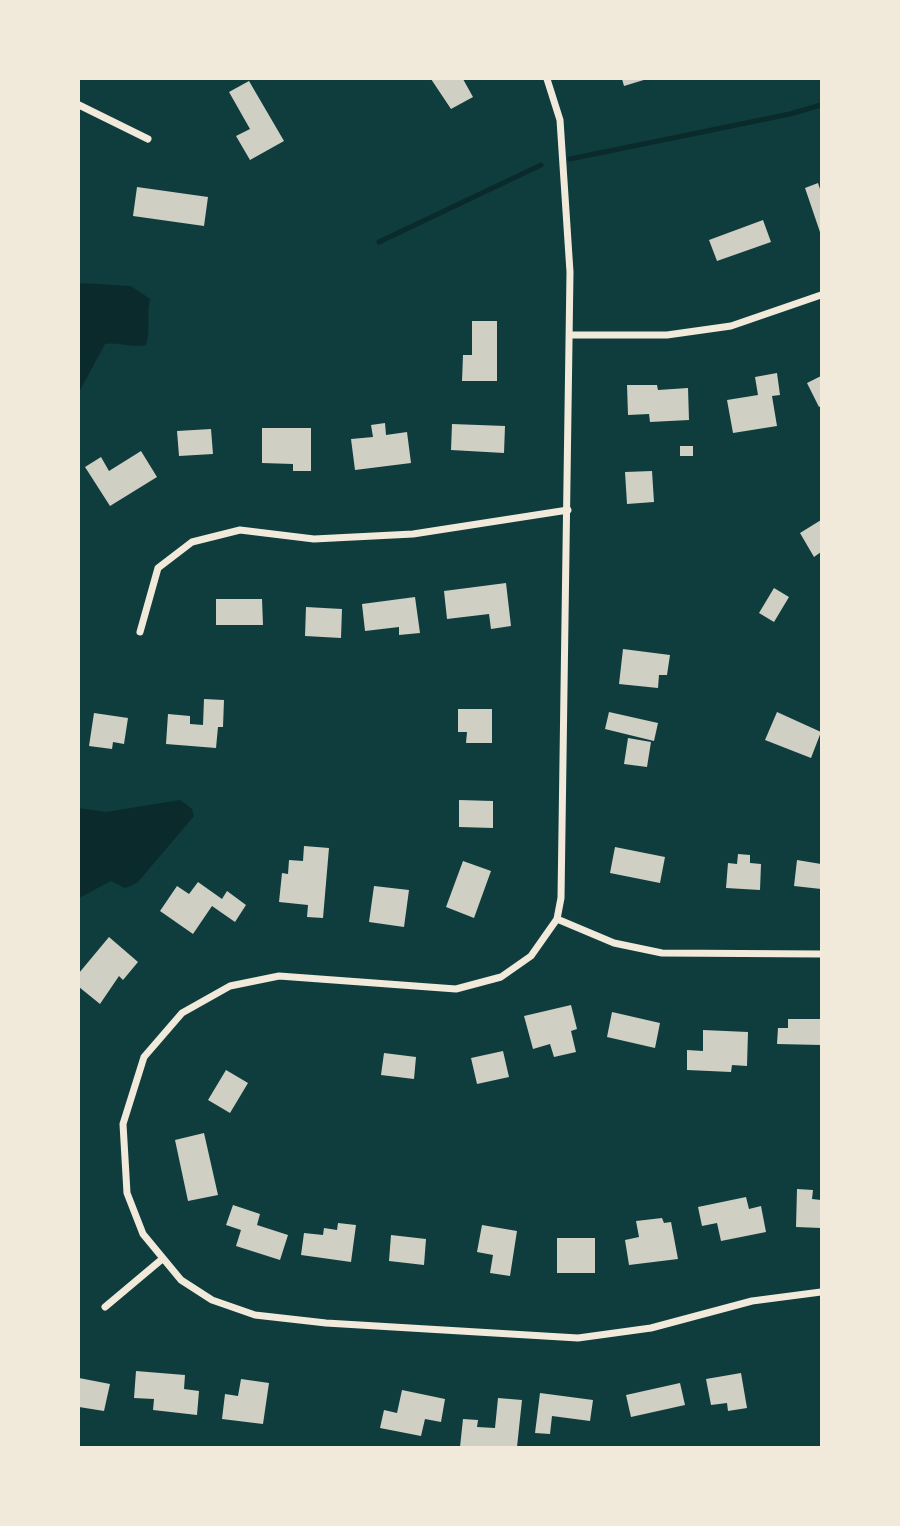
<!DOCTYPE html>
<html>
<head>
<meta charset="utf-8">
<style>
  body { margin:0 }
  #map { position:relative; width:900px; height:1526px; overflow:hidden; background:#0f3d3e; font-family:Commissioner,sans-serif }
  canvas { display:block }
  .frame { position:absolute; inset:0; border:80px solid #f1e9da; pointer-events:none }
</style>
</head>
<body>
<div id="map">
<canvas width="900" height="1526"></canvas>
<div class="frame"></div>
</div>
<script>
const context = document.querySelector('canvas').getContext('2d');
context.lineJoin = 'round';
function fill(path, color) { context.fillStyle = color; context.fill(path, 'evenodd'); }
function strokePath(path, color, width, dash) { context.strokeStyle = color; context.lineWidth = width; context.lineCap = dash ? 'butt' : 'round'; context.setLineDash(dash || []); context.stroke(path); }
const water = new Path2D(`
  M 79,283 L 131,286 L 150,299 C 146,315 151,330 146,345 C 132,348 120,342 105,344 L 79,392 Z
  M 180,800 L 192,809 L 194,816 L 137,883 L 125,888 L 111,881 L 79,898 L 79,808 L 106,812 Z`);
const stream = new Path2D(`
  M 570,159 L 790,114 L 821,105
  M 379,242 L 541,165`);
const building = new Path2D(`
  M 431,79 L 463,79 L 473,97 L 451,109 Z
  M 622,79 L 647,79 L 624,86 Z
  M 249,81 L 284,141 L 250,160 L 236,136 L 250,129 L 229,92 Z
  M 818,183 L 821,192 L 821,235 L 805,188 Z
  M 137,187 L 208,197 L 204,226 L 133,216 Z
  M 763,220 L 771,242 L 717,261 L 709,240 Z
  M 472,321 L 497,321 L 497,381 L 462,381 L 463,355 L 472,355 Z
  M 777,373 L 780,395 L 772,396 L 777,426 L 733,433 L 727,400 L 758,395 L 755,377 Z
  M 821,376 L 821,406 L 819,407 L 807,383 Z
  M 627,385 L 657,385 L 658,390 L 688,388 L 689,420 L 650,422 L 649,414 L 628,415 Z
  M 385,423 L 386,435 L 407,432 L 411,463 L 355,470 L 351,439 L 373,437 L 371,425 Z
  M 452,424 L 505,426 L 504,453 L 451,450 Z
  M 262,428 L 311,428 L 311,471 L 293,471 L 293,464 L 262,463 Z
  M 211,429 L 213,454 L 179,456 L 177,431 Z
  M 680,446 L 693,446 L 693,456 L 680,456 Z
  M 141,451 L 157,477 L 110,506 L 85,467 L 101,457 L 109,471 Z
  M 652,471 L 654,502 L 627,504 L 625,472 Z
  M 821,520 L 821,552 L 814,557 L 800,533 Z
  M 506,583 L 511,626 L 491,629 L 489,614 L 447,619 L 444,591 Z
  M 774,588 L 789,597 L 774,622 L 759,613 Z
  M 415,597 L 420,633 L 399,635 L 399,627 L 365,631 L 362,604 Z
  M 216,599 L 262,599 L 263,625 L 216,625 Z
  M 306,607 L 342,609 L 341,638 L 305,636 Z
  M 623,649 L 670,655 L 667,675 L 659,675 L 658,688 L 619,684 Z
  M 204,699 L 224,700 L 223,727 L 218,727 L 216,748 L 166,744 L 168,714 L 190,716 L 190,724 L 203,725 Z
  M 458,709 L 492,709 L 492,743 L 466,743 L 467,732 L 458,732 Z
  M 609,712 L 658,723 L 654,741 L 605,729 Z
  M 777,712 L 821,732 L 811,758 L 765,740 Z
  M 94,713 L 128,718 L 124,744 L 113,742 L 112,749 L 89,746 Z
  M 628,738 L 651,742 L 647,767 L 624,764 Z
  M 459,800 L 493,801 L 493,828 L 459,827 Z
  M 304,846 L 329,848 L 323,918 L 307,917 L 308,905 L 279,902 L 282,873 L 288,874 L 289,860 L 303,861 Z
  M 615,847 L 665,857 L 660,883 L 610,873 Z
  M 738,854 L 750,855 L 750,863 L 761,864 L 760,890 L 726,888 L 728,863 L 737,864 Z
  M 797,860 L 821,864 L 821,889 L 794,886 Z
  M 463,861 L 491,871 L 474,918 L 446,907 Z
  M 198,882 L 222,899 L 227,891 L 246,905 L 235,922 L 212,906 L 193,934 L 160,911 L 177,886 L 189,894 Z
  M 374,886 L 409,890 L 404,927 L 369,922 Z
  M 109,937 L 138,962 L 123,980 L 119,976 L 100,1004 L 79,987 L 79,973 Z
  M 571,1005 L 577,1029 L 571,1031 L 576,1052 L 554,1057 L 550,1044 L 533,1049 L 524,1016 Z
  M 612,1012 L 660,1023 L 655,1048 L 607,1037 Z
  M 788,1019 L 821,1019 L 821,1045 L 777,1044 L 778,1028 L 788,1028 Z
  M 703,1030 L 748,1032 L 747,1066 L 732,1065 L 731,1072 L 687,1070 L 687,1050 L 703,1051 Z
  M 503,1051 L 509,1077 L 477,1084 L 471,1058 Z
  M 384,1053 L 416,1057 L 414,1079 L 381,1075 Z
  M 226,1070 L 248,1083 L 230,1113 L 208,1100 Z
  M 204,1133 L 218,1195 L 188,1201 L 175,1140 Z
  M 797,1189 L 813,1190 L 812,1199 L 821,1200 L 821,1228 L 796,1227 Z
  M 746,1197 L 749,1209 L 761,1206 L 766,1232 L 721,1241 L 717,1223 L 702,1226 L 698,1207 Z
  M 233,1205 L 260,1214 L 257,1225 L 288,1235 L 280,1260 L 236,1246 L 241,1230 L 226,1225 Z
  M 662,1218 L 664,1223 L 671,1222 L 678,1259 L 629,1265 L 625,1240 L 639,1237 L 636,1221 Z
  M 338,1223 L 356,1225 L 351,1262 L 301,1255 L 304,1233 L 323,1235 L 324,1228 L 337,1230 Z
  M 482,1225 L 517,1231 L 510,1276 L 490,1273 L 493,1255 L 477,1252 Z
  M 391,1235 L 426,1239 L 424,1265 L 389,1261 Z
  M 557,1238 L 595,1238 L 595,1273 L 557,1273 Z
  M 136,1371 L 185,1375 L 184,1389 L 199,1391 L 197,1415 L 153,1410 L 154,1399 L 134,1398 Z
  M 741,1373 L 747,1408 L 728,1411 L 727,1403 L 711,1405 L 706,1379 Z
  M 79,1378 L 110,1384 L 104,1411 L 79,1407 Z
  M 241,1379 L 269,1383 L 263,1424 L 222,1419 L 225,1394 L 238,1396 Z
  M 680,1383 L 685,1405 L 631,1417 L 626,1395 Z
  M 402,1390 L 445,1399 L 441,1422 L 425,1419 L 421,1436 L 380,1428 L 384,1410 L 397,1413 Z
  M 540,1393 L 593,1400 L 590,1421 L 552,1416 L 550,1434 L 535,1433 Z
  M 498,1398 L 522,1400 L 517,1447 L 460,1447 L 463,1419 L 478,1420 L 477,1427 L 495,1428 Z`);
const minor = new Path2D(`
  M 547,79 L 560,120 L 570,272 L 561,898 L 557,919 L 531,956 L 501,977 L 456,989 L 279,976 L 230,986 L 182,1013 L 144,1057 L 123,1124 L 127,1193 L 143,1234 L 181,1280 L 212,1300 L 255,1315 L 326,1323 L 578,1338 L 651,1328 L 752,1301 L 821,1292
  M 79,105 L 148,139
  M 569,335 L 667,335 L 731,326 L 821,295
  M 140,632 L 158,568 L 192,542 L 240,530 L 314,539 L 413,534 L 568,510
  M 557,919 L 614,943 L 662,953 L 821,954
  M 105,1307 L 161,1260`);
fill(water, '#0a2a2b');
strokePath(stream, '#0a2a2b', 5);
fill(building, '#cfcfc3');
strokePath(minor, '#f1e9da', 7);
</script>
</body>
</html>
